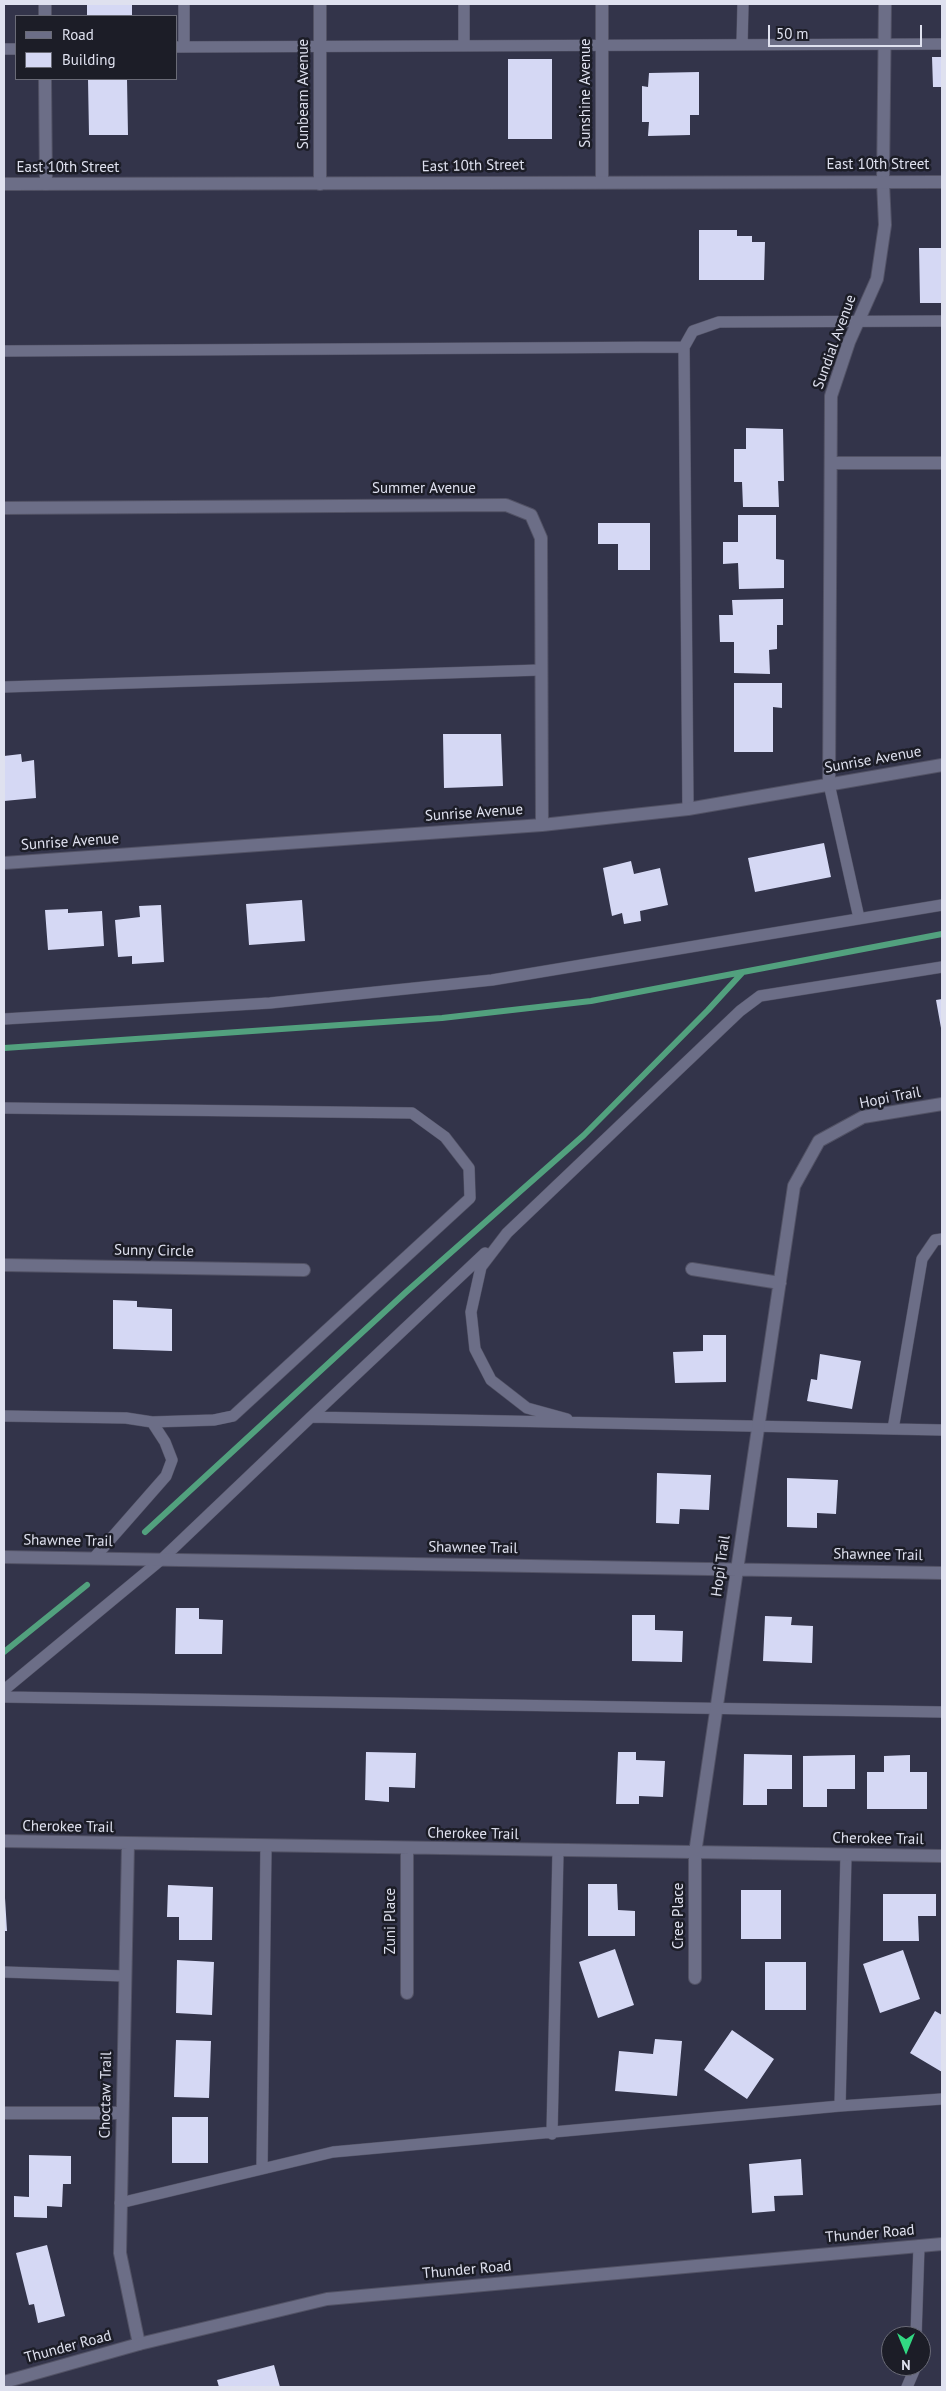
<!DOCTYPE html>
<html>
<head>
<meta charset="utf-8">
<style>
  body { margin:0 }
  #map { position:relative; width:946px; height:2391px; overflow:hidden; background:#33344a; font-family:"PT Sans",sans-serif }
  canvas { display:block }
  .frame { position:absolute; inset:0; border:5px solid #dfe1ef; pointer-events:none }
  .legend { position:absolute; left:15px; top:15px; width:162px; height:65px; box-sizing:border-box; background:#1c1d27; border:1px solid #6a6b77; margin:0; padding:6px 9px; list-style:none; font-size:15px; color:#dfe1ef }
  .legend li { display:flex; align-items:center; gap:10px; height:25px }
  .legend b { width:25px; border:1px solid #6a6b77 }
  .north { position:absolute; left:881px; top:2326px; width:50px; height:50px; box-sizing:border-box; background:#1c1d27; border:1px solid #6a6b77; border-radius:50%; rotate:180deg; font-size:14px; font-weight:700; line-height:20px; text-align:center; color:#dfe1ef }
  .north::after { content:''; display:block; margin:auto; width:18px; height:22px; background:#32d882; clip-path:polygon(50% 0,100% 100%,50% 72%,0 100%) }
  .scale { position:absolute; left:768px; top:25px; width:154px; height:22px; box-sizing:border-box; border:2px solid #dfe1ef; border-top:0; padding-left:6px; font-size:15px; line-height:18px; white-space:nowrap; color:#dfe1ef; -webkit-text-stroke:4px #1c1d27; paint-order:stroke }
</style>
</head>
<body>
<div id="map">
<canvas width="946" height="2391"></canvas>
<div class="frame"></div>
<ul class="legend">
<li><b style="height:6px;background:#6c6e87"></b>Road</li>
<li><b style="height:14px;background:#d5d8f4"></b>Building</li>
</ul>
<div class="north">N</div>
<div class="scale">50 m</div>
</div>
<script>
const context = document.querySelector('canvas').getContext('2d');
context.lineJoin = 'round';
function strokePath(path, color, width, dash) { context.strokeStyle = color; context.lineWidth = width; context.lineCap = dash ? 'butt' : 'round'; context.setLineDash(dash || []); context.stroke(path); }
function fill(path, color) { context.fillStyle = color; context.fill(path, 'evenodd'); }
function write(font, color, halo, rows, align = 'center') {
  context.font = font + ' "PT Sans",sans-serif'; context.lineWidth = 5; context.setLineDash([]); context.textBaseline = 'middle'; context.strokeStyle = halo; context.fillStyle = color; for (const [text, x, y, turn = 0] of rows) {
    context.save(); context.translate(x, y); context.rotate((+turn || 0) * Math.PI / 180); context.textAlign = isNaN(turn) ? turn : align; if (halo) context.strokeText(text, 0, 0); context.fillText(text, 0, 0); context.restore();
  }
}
const stream = new Path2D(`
  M 4,1048 L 442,1018 L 591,1001 L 942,934
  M 145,1532 L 405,1293 L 584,1135 L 708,1010 L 742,973
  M 4,1652 L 87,1585`);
const building = new Path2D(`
  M 87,4 L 132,4 L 132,16 L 87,16 Z
  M 932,57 L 942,57 L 942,87 L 933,87 Z
  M 508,59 L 552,59 L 552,139 L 508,139 Z
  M 699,72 L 699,115 L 690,115 L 690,135 L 648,136 L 649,122 L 642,122 L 642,86 L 648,87 L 649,73 Z
  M 88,79 L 127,79 L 128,135 L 89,135 Z
  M 699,230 L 737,230 L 737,236 L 752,236 L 752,242 L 765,242 L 764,280 L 699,280 Z
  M 919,248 L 942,248 L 942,303 L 920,303 Z
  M 746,428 L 783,429 L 784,481 L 778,481 L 779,507 L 743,507 L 742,482 L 734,482 L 734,449 L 746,449 Z
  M 738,515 L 776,515 L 776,559 L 784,560 L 784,588 L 739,589 L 738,563 L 723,564 L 723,542 L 738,542 Z
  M 598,523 L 650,523 L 650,570 L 618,570 L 618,544 L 598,544 Z
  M 783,599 L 783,625 L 777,625 L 777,649 L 769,650 L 770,674 L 734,673 L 734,642 L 720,642 L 719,615 L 733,615 L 732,600 Z
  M 734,683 L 782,683 L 782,708 L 773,707 L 773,752 L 734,752 Z
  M 443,734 L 501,734 L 503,786 L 444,788 Z
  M 21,754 L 22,762 L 34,760 L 36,798 L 4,801 L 4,756 Z
  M 824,843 L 831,877 L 755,892 L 748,858 Z
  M 631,861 L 634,874 L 660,868 L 668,905 L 640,911 L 641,921 L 624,924 L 622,913 L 612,916 L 603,868 Z
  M 302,900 L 305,941 L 249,945 L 246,904 Z
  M 161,905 L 164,962 L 132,964 L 132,956 L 118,957 L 115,920 L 140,917 L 139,906 Z
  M 68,909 L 68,913 L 102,911 L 104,946 L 48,950 L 45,910 Z
  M 942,999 L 942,1028 L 941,1028 L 936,1000 Z
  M 113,1300 L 137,1301 L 137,1307 L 172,1309 L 172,1351 L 113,1349 Z
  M 703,1335 L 726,1335 L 726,1382 L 675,1383 L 673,1352 L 703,1351 Z
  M 820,1354 L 861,1361 L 852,1409 L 807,1401 L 811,1379 L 817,1380 Z
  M 657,1473 L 711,1475 L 709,1510 L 680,1509 L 679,1524 L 656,1523 Z
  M 787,1478 L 838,1480 L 836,1514 L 817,1513 L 817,1528 L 787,1527 Z
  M 176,1608 L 199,1608 L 199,1619 L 223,1620 L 222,1654 L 175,1654 Z
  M 632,1615 L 655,1615 L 655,1630 L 683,1631 L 682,1662 L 632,1661 Z
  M 765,1616 L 792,1617 L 791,1625 L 813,1626 L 812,1663 L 763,1661 Z
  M 366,1752 L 416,1753 L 415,1788 L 389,1787 L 389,1802 L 365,1800 Z
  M 618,1752 L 636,1752 L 636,1760 L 665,1761 L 663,1797 L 639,1796 L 639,1804 L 616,1804 Z
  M 744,1754 L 792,1755 L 792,1789 L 767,1789 L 767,1805 L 743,1805 Z
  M 855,1755 L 855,1789 L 827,1789 L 827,1807 L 803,1807 L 803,1756 Z
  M 910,1755 L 910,1772 L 927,1772 L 927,1809 L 867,1809 L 867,1772 L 884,1772 L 884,1756 Z
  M 588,1884 L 617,1884 L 618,1910 L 635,1911 L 635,1936 L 588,1936 Z
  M 168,1885 L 213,1887 L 212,1940 L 179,1940 L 179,1917 L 167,1917 Z
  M 741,1890 L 781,1890 L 781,1939 L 741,1939 Z
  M 883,1894 L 936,1894 L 936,1916 L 918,1916 L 919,1941 L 883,1941 Z
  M 4,1898 L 5,1898 L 7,1931 L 4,1931 Z
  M 615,1949 L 634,2005 L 598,2018 L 579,1962 Z
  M 903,1950 L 920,1999 L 880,2013 L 863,1964 Z
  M 177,1960 L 214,1962 L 212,2015 L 176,2013 Z
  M 765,1962 L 806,1962 L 806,2010 L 765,2010 Z
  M 935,2011 L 942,2015 L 942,2072 L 910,2053 Z
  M 732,2030 L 774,2059 L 747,2099 L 704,2070 Z
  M 655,2039 L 682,2041 L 677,2096 L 615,2091 L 619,2051 L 653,2054 Z
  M 176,2040 L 211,2041 L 209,2098 L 174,2097 Z
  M 172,2117 L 208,2117 L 208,2163 L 172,2163 Z
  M 29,2155 L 71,2156 L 71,2184 L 63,2184 L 62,2207 L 47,2206 L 47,2218 L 14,2217 L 14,2196 L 29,2197 Z
  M 801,2159 L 803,2195 L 774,2196 L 775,2211 L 752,2213 L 749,2164 Z
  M 47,2245 L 65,2316 L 38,2323 L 34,2304 L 29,2305 L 16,2253 Z
  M 274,2365 L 280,2387 L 219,2387 L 217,2380 Z`);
const lane = new Path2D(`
  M 184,4 L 184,47
  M 464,45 L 464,4
  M 742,45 L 743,4
  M 176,47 L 942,44
  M 4,49 L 16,49
  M 4,351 L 684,347
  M 4,687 L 540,670
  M 829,784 L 859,918
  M 688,809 L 684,347 L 693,331 L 719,322 L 942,321
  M 4,1019 L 270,1003 L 492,980 L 942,905
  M 4,1108 L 412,1113 L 445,1137 L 469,1168 L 470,1198 L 233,1416 L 214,1420 L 152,1422
  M 4,1416 L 126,1418 L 152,1422 L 165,1442 L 172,1460 L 166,1476 L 94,1558
  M 311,1417 L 485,1253
  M 567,1419 L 527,1408 L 491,1380 L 475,1349 L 471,1312 L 481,1267 L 507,1233 L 740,1011 L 760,996 L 942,967
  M 893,1429 L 922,1259 L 935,1240 L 942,1239
  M 4,1690 L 162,1559 L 311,1417 L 942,1430
  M 4,1697 L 942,1712
  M 4,1972 L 125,1976
  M 840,2106 L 846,1855
  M 552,2134 L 558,1851
  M 262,2168 L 266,1846
  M 120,2203 L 333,2152 L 840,2106 L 942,2099
  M 916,2336 L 919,2246
  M 907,2387 L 916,2366`);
const street = new Path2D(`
  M 45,4 L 45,16
  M 602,4 L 602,181
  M 45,79 L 46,184
  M 320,184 L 320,4
  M 831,463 L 942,463
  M 4,508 L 506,505 L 531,515 L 541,538 L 542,825
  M 829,784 L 831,396 L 849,342 L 877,279 L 885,225 L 883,182 L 885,4
  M 4,863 L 542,825 L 688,809 L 942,765
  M 4,1265 L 304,1270
  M 692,1269 L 780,1283
  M 4,1557 L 942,1573
  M 4,1841 L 942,1856
  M 128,1844 L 120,2253 L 139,2344
  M 695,1978 L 695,1853 L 794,1186 L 819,1141 L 863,1117 L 942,1104
  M 407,1993 L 407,1849
  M 4,2113 L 121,2113`);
const secondary = new Path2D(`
  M 4,184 L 942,182
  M 4,2382 L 139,2344 L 327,2299 L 942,2244`);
const streetNames = [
  ["Sunshine Avenue",586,93,-90],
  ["Sunbeam Avenue",304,94,-90],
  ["East 10th Street",878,165],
  ["East 10th Street",473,166,-1],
  ["East 10th Street",68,168],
  ["Sundial Avenue",835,342,-70],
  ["Summer Avenue",424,489],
  ["Sunrise Avenue",873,760,-10],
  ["Sunrise Avenue",474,813,-4],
  ["Sunrise Avenue",70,842,-4],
  ["Hopi Trail",890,1098,-11],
  ["Sunny Circle",154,1251,1],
  ["Shawnee Trail",68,1541,1],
  ["Shawnee Trail",473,1548,1],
  ["Shawnee Trail",878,1555,1],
  ["Hopi Trail",721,1566,-82],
  ["Cherokee Trail",68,1827,1],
  ["Cherokee Trail",473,1834,1],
  ["Cherokee Trail",878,1839,1],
  ["Cree Place",679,1916,-90],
  ["Zuni Place",391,1921,-90],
  ["Choctaw Trail",106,2095,-89],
  ["Thunder Road",870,2234,-5],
  ["Thunder Road",467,2270,-5],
  ["Thunder Road",68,2347,-15]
];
strokePath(stream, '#52a17e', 6);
fill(building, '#d5d8f4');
strokePath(lane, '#525265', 12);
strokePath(street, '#525265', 14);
strokePath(secondary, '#525265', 14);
strokePath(lane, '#6c6e87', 11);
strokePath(street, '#6c6e87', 12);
strokePath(secondary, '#6c6e87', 12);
write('15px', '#dfe1ef', '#1c1d27', streetNames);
</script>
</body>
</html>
